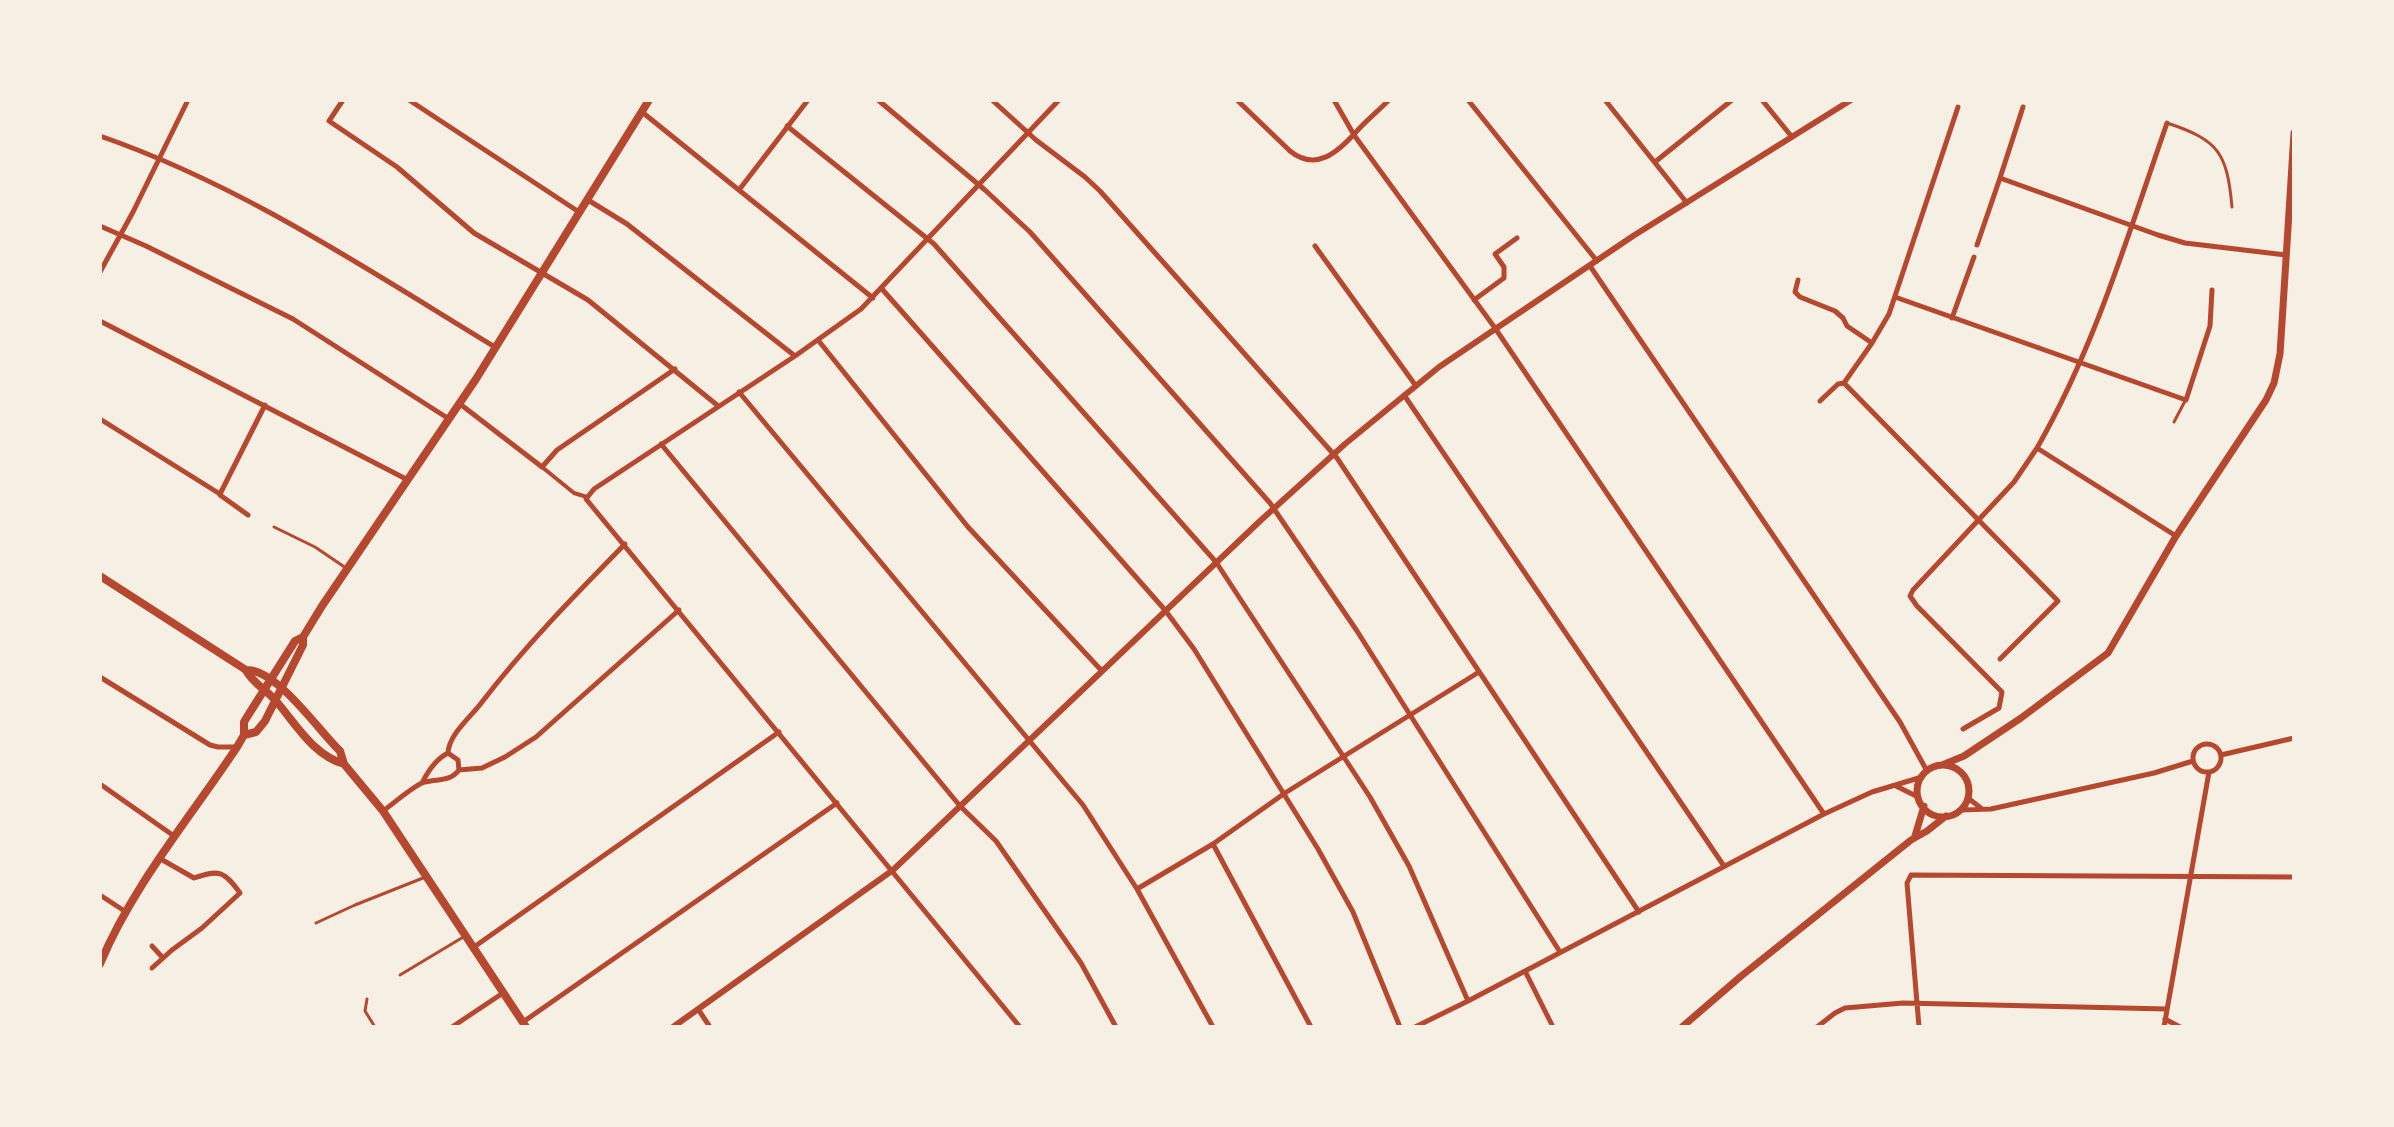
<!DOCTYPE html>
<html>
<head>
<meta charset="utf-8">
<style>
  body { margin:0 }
  #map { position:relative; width:2394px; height:1127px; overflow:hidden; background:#f6efe4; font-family:"Playfair Display",serif }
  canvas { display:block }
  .frame { position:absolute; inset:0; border:102px solid #f6efe4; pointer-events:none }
</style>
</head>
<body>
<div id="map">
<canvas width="2394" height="1127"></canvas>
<div class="frame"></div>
</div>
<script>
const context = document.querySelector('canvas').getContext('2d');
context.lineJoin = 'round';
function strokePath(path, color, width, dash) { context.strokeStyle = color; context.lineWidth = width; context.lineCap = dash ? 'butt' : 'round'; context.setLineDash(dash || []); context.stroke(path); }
const service = new Path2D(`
  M 2167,123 C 2219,140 2227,153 2232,207
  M 2174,422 L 2185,401
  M 274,527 L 315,547 L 346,568
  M 316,923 L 355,905 L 423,878
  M 400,975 L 465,936
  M 367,999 L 365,1011 L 375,1027`);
const pedestrian = new Path2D(`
  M 542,467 L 574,493 L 587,497`);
const minor = new Path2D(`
  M 343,100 L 329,121 L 397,167 L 474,233 L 588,300 L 717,405
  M 409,100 L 579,212
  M 878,100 L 985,190 L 1030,232 L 1270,503 L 1357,631 L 1560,952
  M 992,100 L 1036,140 L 1085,177 L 1100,191 L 1337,458 L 1639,912
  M 1237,100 L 1290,151 C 1316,172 1338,152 1356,132 C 1366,121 1378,111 1389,100
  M 1334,100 L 1354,135 L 1495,328 L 1824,814
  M 1468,100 L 1597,261
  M 1605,100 L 1687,203
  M 1762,100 L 1792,137
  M 642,112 L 873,298
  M 787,126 L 934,244 L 1216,562 L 1370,797 L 1409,866 L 1468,1001
  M 100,136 C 242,185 368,270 495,347
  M 1655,162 L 1732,100
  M 2000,178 L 2023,107
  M 739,190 L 808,100
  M 588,200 L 627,224 L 795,356
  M 100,226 L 146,246 L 293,319 L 449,419
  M 1977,245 L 2000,178 L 2158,235 L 2185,243 L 2286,255
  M 1315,246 L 1416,386
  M 1590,266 L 1900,722 L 1927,771
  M 100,272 L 133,212 L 188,100
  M 1798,280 L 1795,292 L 1800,297 L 1835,311 L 1843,318 L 1847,326 L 1872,343
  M 882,289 L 1165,610 L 1194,649 L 1318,849 L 1353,912 L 1400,1027
  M 1895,297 L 2186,400 L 2210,326 L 2212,290
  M 1474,300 L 1504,278 L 1504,267 L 1495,254 L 1517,238
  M 1952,318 L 1974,257
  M 100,321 L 408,480
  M 818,340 L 968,527 L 1101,670
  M 1844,383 L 2058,601 L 2000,659
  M 739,392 L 1083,805 L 1137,889 L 1213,1027
  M 1404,395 L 1724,866
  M 1820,401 L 1838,384 L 1844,383 L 1872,343 L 1889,314 L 1958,107
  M 460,404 L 542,467 L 557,450 L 675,369
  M 100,419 L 220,494 L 265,405
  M 661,444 L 960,806 L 996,841 L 1081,963 L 1116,1027
  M 2037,448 C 2095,347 2129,232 2167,123
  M 220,495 L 248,515
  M 100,677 L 210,745 L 218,747 L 235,747
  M 1963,729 L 1999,708 L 2002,692 L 1917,606 L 1910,596 L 1913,590 L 2014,482 L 2037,448 L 2176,536
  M2193 758a14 14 0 1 1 28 0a14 14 0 1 1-28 0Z
  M 448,753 L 458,760 L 459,770
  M 2221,755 L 2294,738
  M 422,783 C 428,771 436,759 448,753 C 449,734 471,717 482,702 C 525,646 575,595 625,544
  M 100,784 L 174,836
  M 1896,786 L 1918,797
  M 1968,798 L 1982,809
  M 1960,810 L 1991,809 L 2154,773 L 2193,761
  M 383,811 C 394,803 411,788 422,783 C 436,778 449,783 459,770 L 482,768 L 505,757 L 536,737 L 679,610
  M 1213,844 L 1311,1027
  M 1137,889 L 1213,844 L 1285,793 L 1479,672
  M 100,895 L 126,912
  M 152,946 L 163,958
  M 474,947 L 779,732
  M 152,968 L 172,950 L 202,928 L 240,893 C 224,871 219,869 194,878 L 159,858
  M 1525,971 L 1553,1027
  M 698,1009 L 710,1027
  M 2165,1019 L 2180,1027
  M 523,1022 L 837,803
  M 452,1027 L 503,993
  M 1020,1027 L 586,499 L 594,489 L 795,356 L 861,309 L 1059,100
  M 1415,1027 L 1468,1001 L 1824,814 L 1872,792 L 1922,777
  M 1817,1027 L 1835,1013 L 1845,1008 L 1903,1003 L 2167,1009
  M 1919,1027 L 1907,883 L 1911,875 L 2294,877
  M 2164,1027 L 2209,772`);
const tertiary = new Path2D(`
  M 673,1027 L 893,870 L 1260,521 L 1345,444 L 1439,367 L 1633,236 L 1851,100`);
const secondary = new Path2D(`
  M 1942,765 L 1964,756 L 2021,718 L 2108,653 L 2176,536 L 2266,400 L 2274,383 L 2280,354 L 2294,133
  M1917 791a26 26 0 1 1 52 0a26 26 0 1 1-52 0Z
  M 1915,836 L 1924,806
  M 1682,1027 L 1740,977 L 1911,840 L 1927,831 L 1946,816`);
const primary = new Path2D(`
  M 100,576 L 246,670 C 252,683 267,690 276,701 C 296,724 313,755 344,764
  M 246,670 C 277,669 318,730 340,751 L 344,764 L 383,811 L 526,1027`);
const trunk = new Path2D(`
  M 244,735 L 256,732 L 265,721 L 303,645 L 303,637 L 322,606 L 476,379 L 649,100
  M 100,964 C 133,885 190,818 237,747 L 244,735 L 244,722 L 247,717 L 295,641 L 303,637`);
strokePath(service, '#b5482f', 3);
strokePath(pedestrian, '#b5482f', 4);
strokePath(minor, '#b5482f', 5);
strokePath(tertiary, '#b5482f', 6);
strokePath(secondary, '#b5482f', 7);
strokePath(primary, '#b5482f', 8);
strokePath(trunk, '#b5482f', 8);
</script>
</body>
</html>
